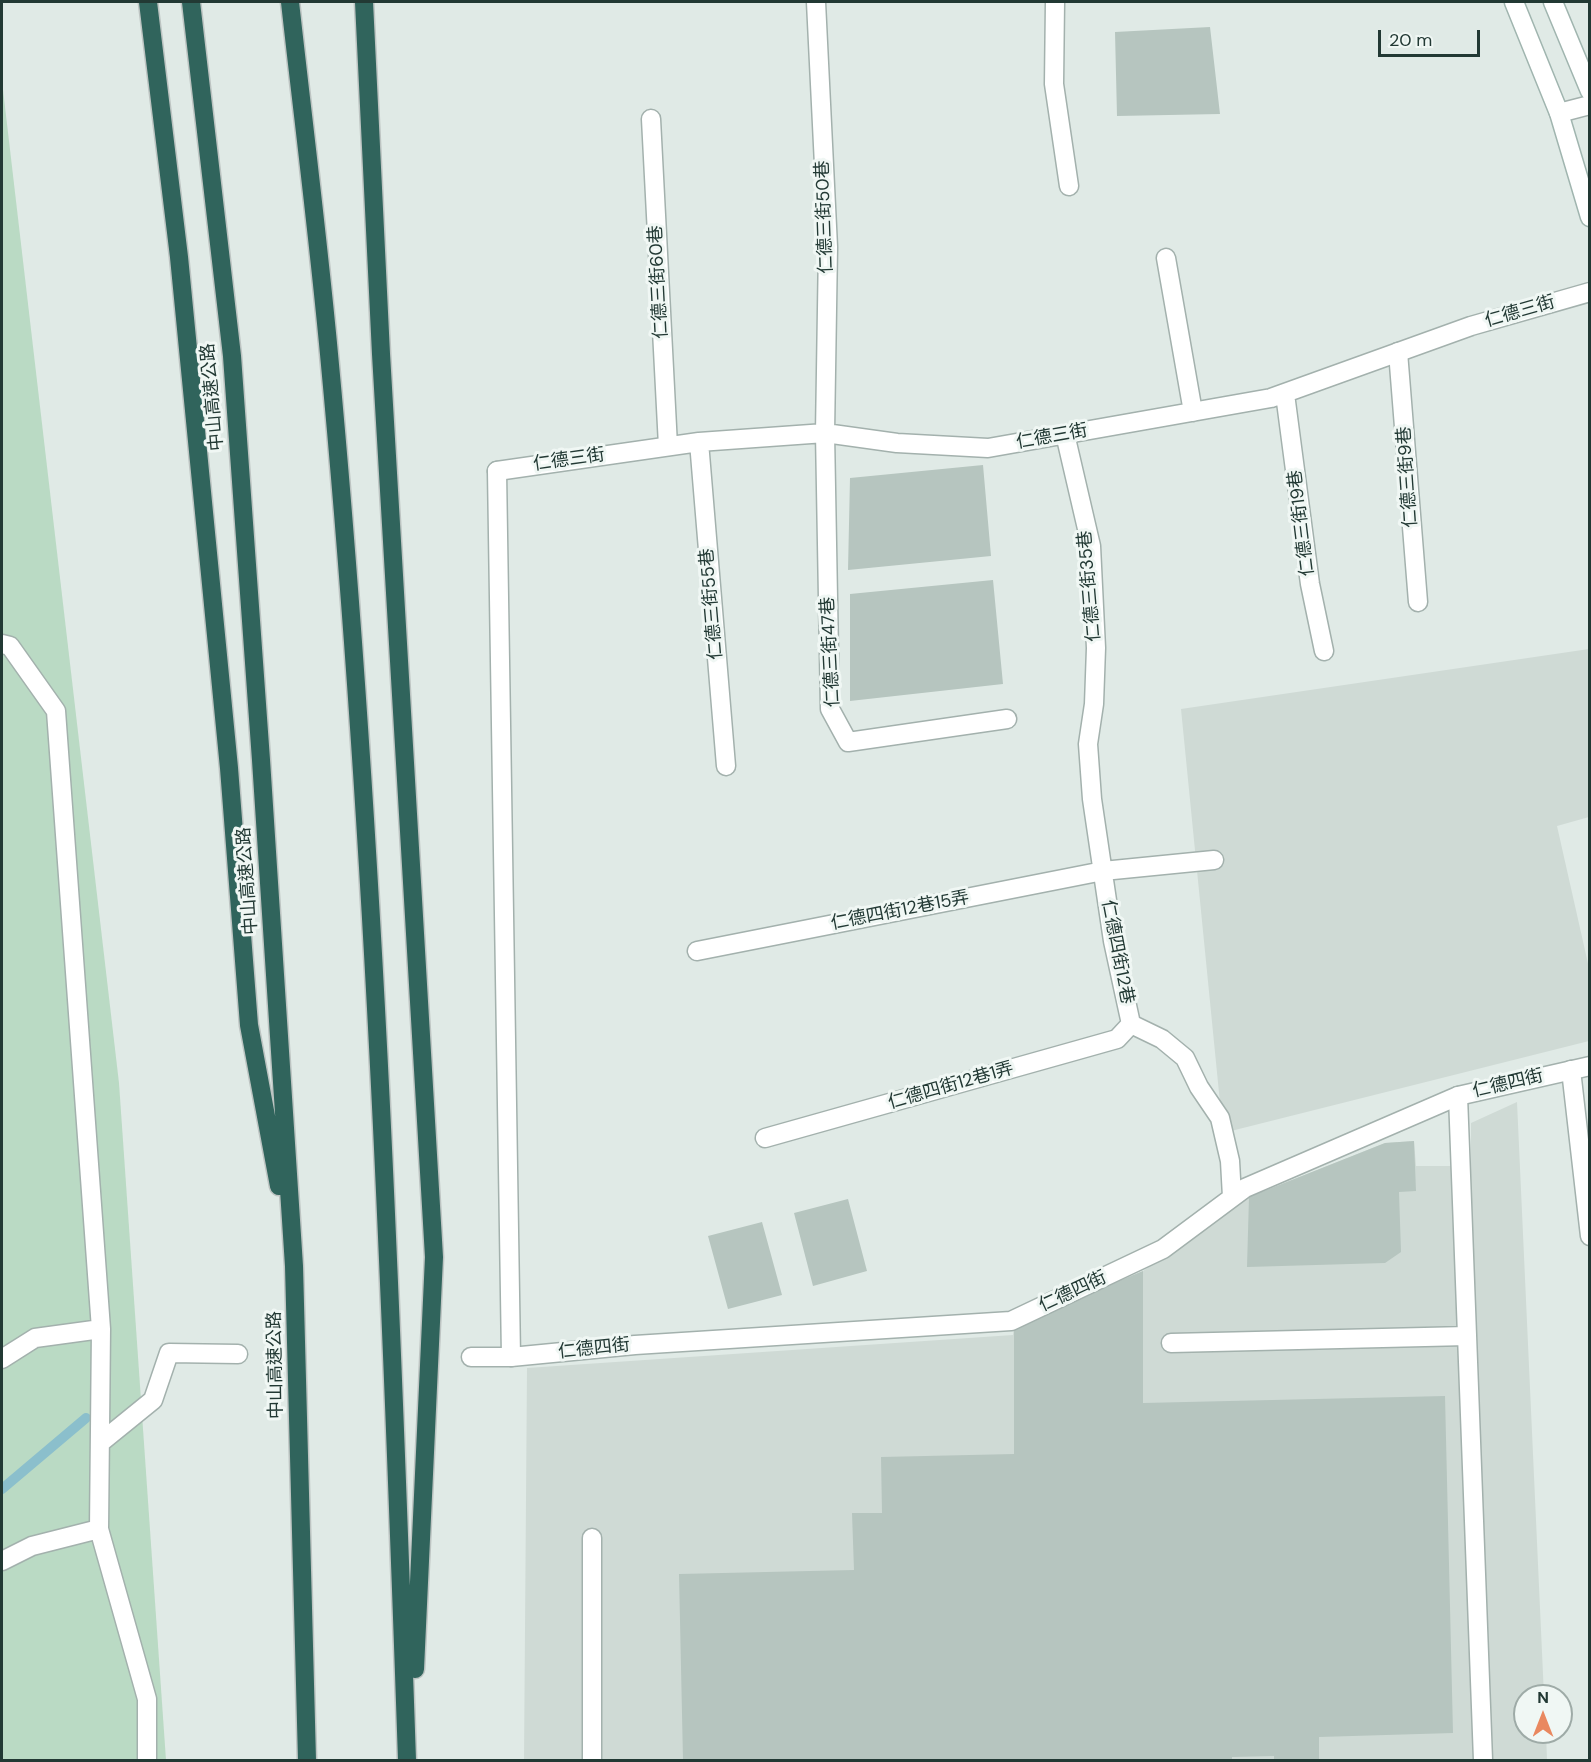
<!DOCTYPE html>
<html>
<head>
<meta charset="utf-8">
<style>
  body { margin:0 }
  #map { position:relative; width:1591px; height:1762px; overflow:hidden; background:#e0eae6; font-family:"DM Sans",sans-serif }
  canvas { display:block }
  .frame { position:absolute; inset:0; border:3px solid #223934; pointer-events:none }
  .north { position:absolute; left:1513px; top:1684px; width:60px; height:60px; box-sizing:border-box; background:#f0f7f4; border:2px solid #9eaba7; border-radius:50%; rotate:0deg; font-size:16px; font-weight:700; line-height:24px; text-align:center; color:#223934 }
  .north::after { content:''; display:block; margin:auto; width:21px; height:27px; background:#e9885f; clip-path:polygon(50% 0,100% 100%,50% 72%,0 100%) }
  .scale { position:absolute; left:1378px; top:30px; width:102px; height:27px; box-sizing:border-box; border:3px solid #223934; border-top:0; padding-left:8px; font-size:18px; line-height:21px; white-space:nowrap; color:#223934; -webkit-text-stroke:4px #f0f7f4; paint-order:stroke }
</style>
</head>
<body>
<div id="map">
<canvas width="1591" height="1762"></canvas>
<div class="frame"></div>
<div class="north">N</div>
<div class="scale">20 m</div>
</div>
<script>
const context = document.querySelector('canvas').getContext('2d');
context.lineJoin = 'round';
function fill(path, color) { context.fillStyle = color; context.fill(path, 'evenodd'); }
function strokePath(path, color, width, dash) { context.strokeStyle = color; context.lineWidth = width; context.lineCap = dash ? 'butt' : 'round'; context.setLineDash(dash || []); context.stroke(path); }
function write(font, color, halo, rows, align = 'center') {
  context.font = font + ' "DM Sans","Noto Sans TC",sans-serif'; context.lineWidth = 6; context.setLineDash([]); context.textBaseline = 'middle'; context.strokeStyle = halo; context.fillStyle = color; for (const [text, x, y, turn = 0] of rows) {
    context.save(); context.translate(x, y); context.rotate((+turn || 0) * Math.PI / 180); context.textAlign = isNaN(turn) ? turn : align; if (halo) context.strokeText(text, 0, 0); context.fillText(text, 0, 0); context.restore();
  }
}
const built = new Path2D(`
  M 1589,649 L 1589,817 L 1557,826 L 1589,968 L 1589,1041 L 1223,1133 L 1181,709 Z
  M 1517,1102 L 1544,1696 L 1525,1696 L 1525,1732 L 1546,1732 L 1547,1760 L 524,1760 L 527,1368 L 1013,1335 L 1014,1325 L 1143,1271 L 1249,1197 L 1385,1143 L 1414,1141 L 1416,1166 L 1471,1166 L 1471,1123 Z`);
const green = new Path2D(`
  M 2,81 L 119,1083 L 166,1760 L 2,1760 Z`);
const stream = new Path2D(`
  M 2,1489 L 86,1418`);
const building = new Path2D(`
  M 1210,27 L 1220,114 L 1117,116 L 1115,32 Z
  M 983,465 L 991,556 L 848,570 L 850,478 Z
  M 993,580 L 1003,684 L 850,701 L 850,594 Z
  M 1414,1141 L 1416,1191 L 1399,1192 L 1401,1252 L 1385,1263 L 1247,1267 L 1249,1197 L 1385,1143 Z
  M 848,1199 L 867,1271 L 813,1286 L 794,1213 Z
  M 762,1222 L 782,1295 L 728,1309 L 708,1236 Z
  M 1143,1271 L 1143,1403 L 1445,1396 L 1453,1733 L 1319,1737 L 1319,1760 L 1274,1760 L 1274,1756 L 1232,1757 L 1232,1760 L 683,1760 L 679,1574 L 854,1570 L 852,1513 L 882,1513 L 881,1457 L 1014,1454 L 1014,1325 Z`);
const lane = new Path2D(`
  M 1055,2 L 1054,84 L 1069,186
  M 651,119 L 668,446
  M 1398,352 L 1418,602
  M 2,644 L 10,646 L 56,711 L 101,1329 L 99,1529 L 147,1699 L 147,1760
  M 1571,1070 L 1590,1236
  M 1458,1096 L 1483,1760
  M 1171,1343 L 1467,1336
  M 471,1357 L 511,1357 L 497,471
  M 2,1359 L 35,1338 L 101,1329
  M 100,1443 L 153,1400 L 169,1353 L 238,1354
  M 592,1538 L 592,1760
  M 2,1561 L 32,1546 L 99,1529`);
const street = new Path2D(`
  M 816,2 L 828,247 L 825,433 L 830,709 L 848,742 L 1007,719
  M 1559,113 L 1590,105
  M 1166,258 L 1193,412
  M 1285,394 L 1310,584 L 1324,651
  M 1065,434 L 1091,546 L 1096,648 L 1094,704 L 1088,744 L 1092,799 L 1113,941 L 1131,1024 L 1162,1039 L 1185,1058 L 1199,1087 L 1220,1118 L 1230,1161 L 1232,1197
  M 699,442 L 726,766
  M 497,471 L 699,442 L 825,433 L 897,443 L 988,448 L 1271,398 L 1471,326 L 1590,292
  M 697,951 L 1103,871 L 1214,860
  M 765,1138 L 1117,1039 L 1131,1024
  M 511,1357 L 635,1345 L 1011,1321 L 1163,1249 L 1245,1188 L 1458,1096 L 1590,1066`);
const secondary = new Path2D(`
  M 1514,2 L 1559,113 L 1590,217
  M 1553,2 L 1590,91`);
const highway = new Path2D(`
  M 148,2 L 179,257 L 229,768 L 249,1025 L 279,1186
  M 191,2 L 232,356 L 261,760 L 294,1266 L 307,1760
  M 290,2 C 303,119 318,236 329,354 C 373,821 391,1291 407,1760
  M 364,2 L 381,354 L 434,1257 L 415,1669`);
const streetNames = [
  ["仁德三街50巷",825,217,-92],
  ["仁德三街60巷",659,282,-93],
  ["仁德三街",1520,312,-16],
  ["中山高速公路",213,397,-95],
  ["仁德三街",1052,437,-10],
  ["仁德三街",569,460,-8],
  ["仁德三街9巷",1408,477,-94],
  ["仁德三街19巷",1302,523,-97],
  ["仁德三街35巷",1090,586,-95],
  ["仁德三街55巷",712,604,-95],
  ["仁德三街47巷",831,652,-93],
  ["中山高速公路",248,881,-94],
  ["仁德四街12巷15弄",900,911,-11],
  ["仁德四街12巷",1117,952,79],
  ["仁德四街",1508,1084,-13],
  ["仁德四街12巷1弄",951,1086,-16],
  ["仁德四街",1073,1292,-25],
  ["仁德四街",594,1349,-6],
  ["中山高速公路",276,1365,-91]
];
fill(built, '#cfdad5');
fill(green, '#badac4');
strokePath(stream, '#8bbfcc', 10);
fill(building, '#b6c5bf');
strokePath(lane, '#a3b1ad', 21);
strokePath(street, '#a3b1ad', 21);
strokePath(secondary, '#a0b5af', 21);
strokePath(highway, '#bdc4c2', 21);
strokePath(lane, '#fff', 18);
strokePath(street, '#fff', 18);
strokePath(secondary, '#fff', 18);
strokePath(highway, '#30645c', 18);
write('18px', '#223934', '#f0f7f4', streetNames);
</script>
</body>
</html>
